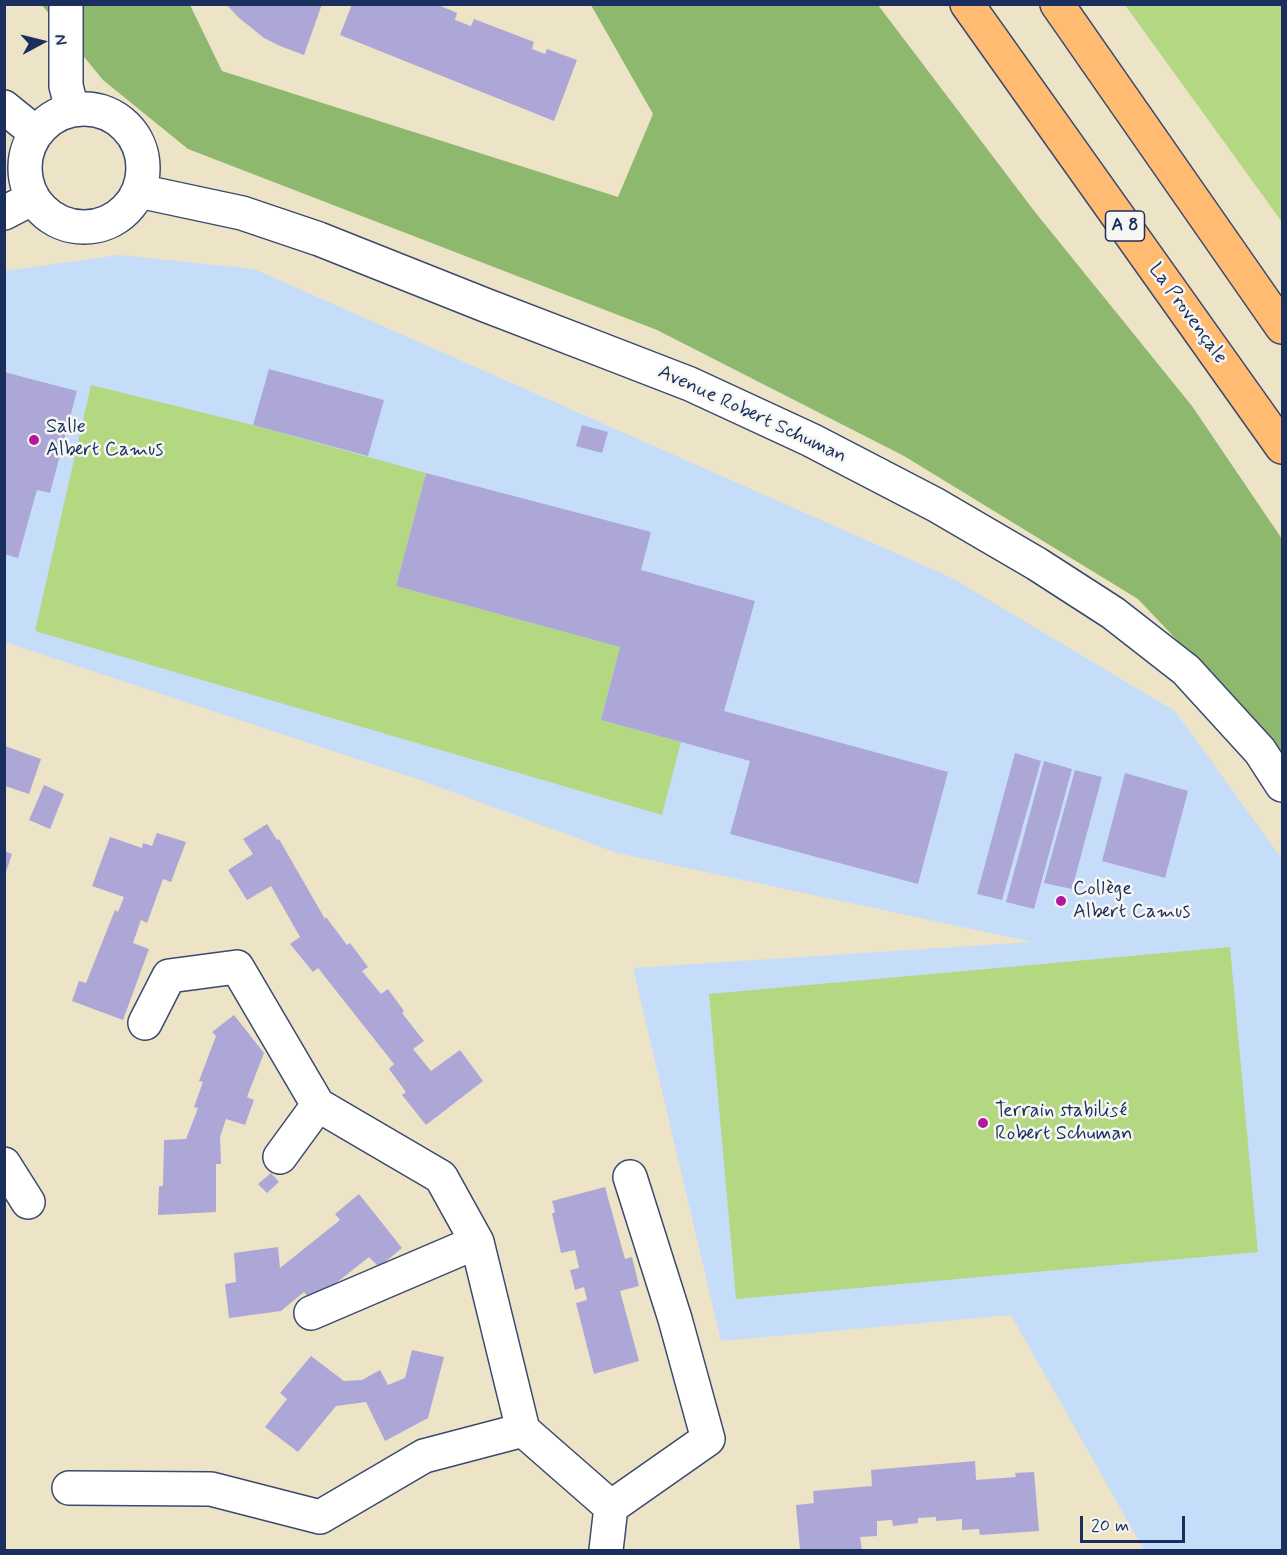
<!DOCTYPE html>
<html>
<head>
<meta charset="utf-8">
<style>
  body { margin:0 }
  #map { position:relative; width:1287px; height:1555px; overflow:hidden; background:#ede3c6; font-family:Mynerve,sans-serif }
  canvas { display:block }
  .frame { position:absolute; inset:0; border:6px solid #1b2f5e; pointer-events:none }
  .north { position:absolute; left:12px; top:12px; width:60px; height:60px; -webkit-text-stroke:4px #f6f6f2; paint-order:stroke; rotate:83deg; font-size:16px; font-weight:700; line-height:24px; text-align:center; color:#1b2f5e }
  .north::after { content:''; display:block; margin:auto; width:21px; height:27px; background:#1b2f5e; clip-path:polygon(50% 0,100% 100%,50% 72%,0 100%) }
  .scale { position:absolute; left:1080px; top:1516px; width:105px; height:27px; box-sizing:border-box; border:3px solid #1b2f5e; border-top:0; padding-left:8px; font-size:18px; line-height:21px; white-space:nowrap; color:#1b2f5e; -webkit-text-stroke:4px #f6f6f2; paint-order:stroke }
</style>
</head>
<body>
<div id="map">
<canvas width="1287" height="1555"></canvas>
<div class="frame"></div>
<div class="north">N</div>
<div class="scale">20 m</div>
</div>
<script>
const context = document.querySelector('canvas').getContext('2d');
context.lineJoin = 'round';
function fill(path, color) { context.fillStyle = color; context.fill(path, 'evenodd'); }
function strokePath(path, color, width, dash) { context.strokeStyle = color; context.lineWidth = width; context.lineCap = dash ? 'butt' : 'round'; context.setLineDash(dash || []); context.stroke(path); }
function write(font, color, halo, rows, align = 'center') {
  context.font = font + ' Mynerve,sans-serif'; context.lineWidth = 5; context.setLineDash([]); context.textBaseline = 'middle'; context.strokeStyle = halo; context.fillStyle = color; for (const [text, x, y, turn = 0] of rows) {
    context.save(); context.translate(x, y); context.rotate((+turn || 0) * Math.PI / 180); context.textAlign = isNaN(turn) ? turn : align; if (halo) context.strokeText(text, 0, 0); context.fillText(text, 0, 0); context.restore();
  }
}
const built = new Path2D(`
  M 119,255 L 254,269 L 952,578 L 1175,711 L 1282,859 L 1282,1550 L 1144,1550 L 1011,1315 L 721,1341 L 633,968 L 1032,942 L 617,853 L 423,781 L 5,642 L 4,271 Z`);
const green = new Path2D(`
  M 1125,5 L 1282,5 L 1282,222 Z
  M 91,385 L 253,425 L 426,473 L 396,586 L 620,647 L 601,720 L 681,742 L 662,815 L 35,631 Z
  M 1230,947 L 1258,1252 L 736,1299 L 709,994 Z`);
const forest = new Path2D(`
  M 42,5 L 190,5 L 222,71 L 618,197 L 653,114 L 591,5 L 878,5 L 1035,212 L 1192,406 L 1282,539 L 1282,751 L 1138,599 L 904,456 L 657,330 L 188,149 L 103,80 Z`);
const building = new Path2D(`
  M 226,4 L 322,4 L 304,55 L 280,46 L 264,38 L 238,17 Z
  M 352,4 L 436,4 L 457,13 L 455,20 L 471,26 L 474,19 L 534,42 L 532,49 L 545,54 L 547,49 L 577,60 L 554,121 L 340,35 Z
  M 269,369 L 384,400 L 368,456 L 253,425 Z
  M 4,372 L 77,391 L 50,493 L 37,490 L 18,558 L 4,554 Z
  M 582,425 L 608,432 L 602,453 L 576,446 Z
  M 426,473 L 651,532 L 641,570 L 755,601 L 724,711 L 948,772 L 918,884 L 730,834 L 750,761 L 601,720 L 620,647 L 396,586 Z
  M 5,746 L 41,759 L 29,794 L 5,786 Z
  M 1015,753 L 1041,761 L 1002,900 L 977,894 Z
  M 1044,761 L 1072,769 L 1034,909 L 1006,902 Z
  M 1075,770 L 1102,777 L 1072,889 L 1044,883 Z
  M 1125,773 L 1188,791 L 1165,878 L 1102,861 Z
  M 44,785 L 64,794 L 50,829 L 29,820 Z
  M 267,824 L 277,840 L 279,839 L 325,919 L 326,917 L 347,945 L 350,943 L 368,967 L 362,971 L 381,994 L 388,989 L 404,1011 L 402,1013 L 424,1041 L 413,1049 L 431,1071 L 460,1050 L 483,1081 L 426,1125 L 402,1095 L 406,1092 L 389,1069 L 394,1064 L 318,968 L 313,972 L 290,944 L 300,937 L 271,886 L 247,900 L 228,870 L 253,854 L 243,839 Z
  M 157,833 L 186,842 L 171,882 L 163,879 L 147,923 L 141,920 L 133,943 L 149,949 L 123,1020 L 72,1001 L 79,981 L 86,983 L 115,910 L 118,912 L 124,897 L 92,886 L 110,837 L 142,848 L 143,843 L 152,846 Z
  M 4,851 L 12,854 L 5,875 L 4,875 Z
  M 234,1015 L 264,1053 L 247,1097 L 254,1100 L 245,1125 L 226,1119 L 220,1137 L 221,1164 L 216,1164 L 216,1212 L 158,1215 L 159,1186 L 163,1186 L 164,1140 L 186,1139 L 198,1108 L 194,1107 L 203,1082 L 199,1081 L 216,1036 L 212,1032 Z
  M 271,1173 L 279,1182 L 267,1193 L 258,1184 Z
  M 605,1187 L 625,1259 L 632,1257 L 639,1286 L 620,1291 L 639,1361 L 594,1374 L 576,1303 L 587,1300 L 584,1287 L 575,1290 L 570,1270 L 579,1268 L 575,1250 L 561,1253 L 552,1214 L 555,1212 L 552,1201 Z
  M 359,1194 L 402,1248 L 379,1267 L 369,1257 L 312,1302 L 304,1292 L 281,1311 L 229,1318 L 225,1284 L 236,1282 L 234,1253 L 278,1247 L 280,1268 L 340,1220 L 335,1214 Z
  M 412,1350 L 444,1357 L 428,1418 L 385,1441 L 366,1402 L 336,1406 L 298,1452 L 265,1427 L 287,1399 L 280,1393 L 311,1356 L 344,1381 L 362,1380 L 380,1370 L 388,1385 L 405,1378 Z
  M 975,1461 L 976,1480 L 1016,1477 L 1015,1473 L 1034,1472 L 1039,1531 L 980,1535 L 979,1529 L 962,1530 L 962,1519 L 936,1521 L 936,1517 L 918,1518 L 918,1523 L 893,1526 L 892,1520 L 877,1521 L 877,1536 L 860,1537 L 862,1550 L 800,1550 L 796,1505 L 814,1503 L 813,1491 L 872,1486 L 871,1470 Z`);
const minor = new Path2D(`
  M 66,4 L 66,86 L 72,109
  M 4,107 L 36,133
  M 145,1023 L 169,976 L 237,967 L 318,1105 L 441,1177 L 477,1242 L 523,1430
  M 280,1157 L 318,1105
  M 4,1164 L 28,1202
  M 311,1313 L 477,1242
  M 69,1488 L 211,1489 L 320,1517 L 424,1456 L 523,1430 L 611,1507 L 606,1550
  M 611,1507 L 708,1439 L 675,1319 L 630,1177`);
const tertiary = new Path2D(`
  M25 168a59 59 0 1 1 118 0a59 59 0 1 1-118 0Z
  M 139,191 L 242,213 L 319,239 L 485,305 L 602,350 L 690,384 L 811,440 L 936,505 L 1037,564 L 1113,613 L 1186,670 L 1260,751 L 1282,785
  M 4,213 L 33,198`);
const motorway = new Path2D(`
  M 967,4 L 1282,447
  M 1057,4 L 1282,327`);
const markers = [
  [34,440,6,"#b5179e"],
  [1061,901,6,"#b5179e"],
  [983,1123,6,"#b5179e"]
];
const shields = [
  [1125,226,39]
];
const shieldNames = [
  ["A 8",1125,226]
];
const streetNames = [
  ["La Provençale",1187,314,54],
  ["Avenue Robert Schuman",752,415,25]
];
const poiNames = [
  ["Salle",46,428],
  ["Albert Camus",46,451],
  ["Collège",1073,890],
  ["Albert Camus",1073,913],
  ["Terrain stabilisé",995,1112],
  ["Robert Schuman",995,1135]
];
fill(built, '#c6ddf9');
fill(green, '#b4d881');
fill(forest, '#8fb86f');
fill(building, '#ada7d8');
strokePath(minor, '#3a4a6e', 36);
strokePath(tertiary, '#3a4a6e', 36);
strokePath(motorway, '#3a4a6e', 36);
strokePath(minor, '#fff', 33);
strokePath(tertiary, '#fff', 33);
strokePath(motorway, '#ffbb71', 33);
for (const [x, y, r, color] of markers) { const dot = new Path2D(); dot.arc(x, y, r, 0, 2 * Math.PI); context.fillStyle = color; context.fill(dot); strokePath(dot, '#f6f6f2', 2); }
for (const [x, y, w] of shields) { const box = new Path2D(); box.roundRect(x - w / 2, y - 15, w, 30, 4.5); context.fillStyle = '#f6f6f2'; context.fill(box); strokePath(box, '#1b2f5e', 1.5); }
write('bold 18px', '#1b2f5e', null, shieldNames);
write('20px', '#1b2f5e', '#f6f6f2', streetNames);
write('20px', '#1b2f5e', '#f6f6f2', poiNames, 'left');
</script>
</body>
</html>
